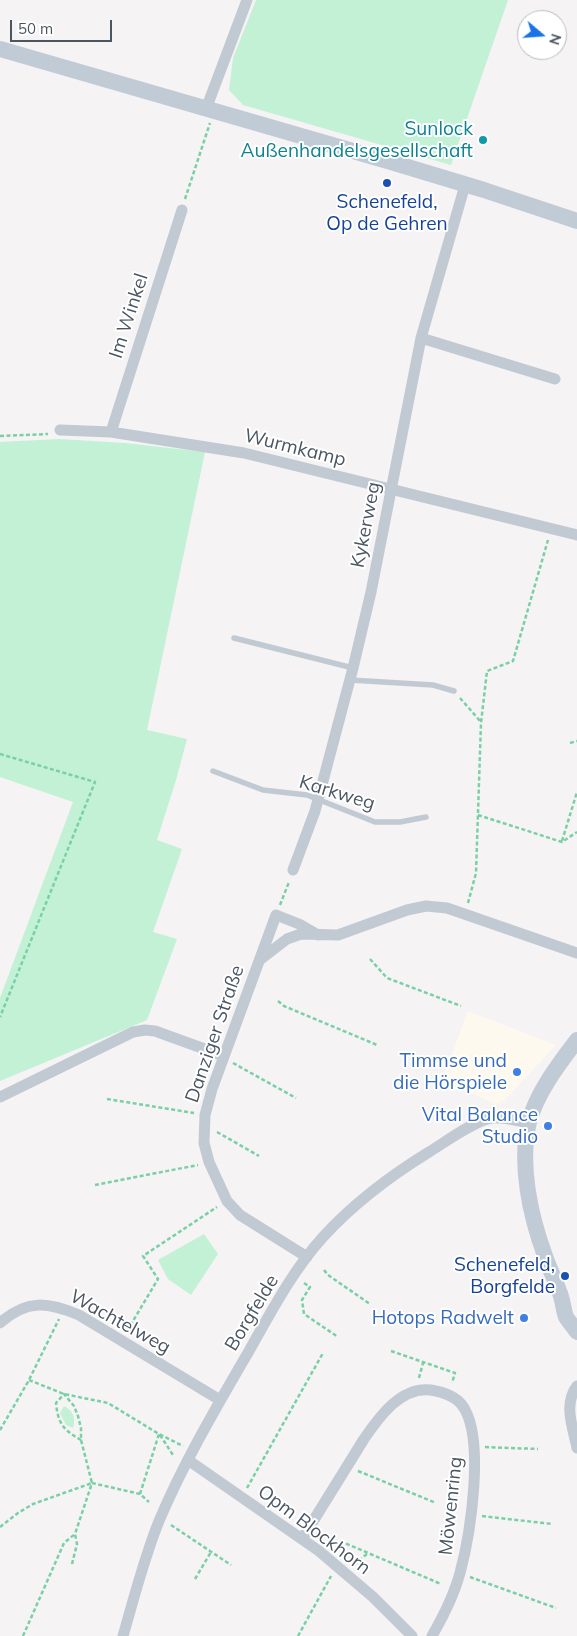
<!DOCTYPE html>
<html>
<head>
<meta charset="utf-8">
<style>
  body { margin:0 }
  #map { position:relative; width:577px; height:1636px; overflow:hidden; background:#f5f3f3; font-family:Mulish,sans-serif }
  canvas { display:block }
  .north { position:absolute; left:517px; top:10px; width:50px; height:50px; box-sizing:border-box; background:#fff; border:1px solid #b7bbc0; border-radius:50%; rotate:108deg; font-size:14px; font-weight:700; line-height:20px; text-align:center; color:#4a5661 }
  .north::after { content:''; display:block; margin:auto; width:18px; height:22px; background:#1a73e8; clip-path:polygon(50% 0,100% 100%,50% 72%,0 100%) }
  .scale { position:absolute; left:10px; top:20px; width:102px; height:22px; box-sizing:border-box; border:2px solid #4a5661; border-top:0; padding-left:6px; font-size:15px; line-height:18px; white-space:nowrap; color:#4a5661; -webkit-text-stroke:4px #fff; paint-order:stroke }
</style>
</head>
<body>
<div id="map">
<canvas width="577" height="1636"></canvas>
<div class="north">N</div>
<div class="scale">50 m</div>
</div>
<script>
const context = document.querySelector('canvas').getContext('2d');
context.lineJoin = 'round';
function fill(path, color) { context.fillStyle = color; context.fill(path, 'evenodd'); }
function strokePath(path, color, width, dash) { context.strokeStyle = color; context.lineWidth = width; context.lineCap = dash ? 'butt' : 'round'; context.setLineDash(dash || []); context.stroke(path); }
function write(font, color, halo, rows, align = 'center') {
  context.font = font + ' Mulish,sans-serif'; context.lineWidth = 4; context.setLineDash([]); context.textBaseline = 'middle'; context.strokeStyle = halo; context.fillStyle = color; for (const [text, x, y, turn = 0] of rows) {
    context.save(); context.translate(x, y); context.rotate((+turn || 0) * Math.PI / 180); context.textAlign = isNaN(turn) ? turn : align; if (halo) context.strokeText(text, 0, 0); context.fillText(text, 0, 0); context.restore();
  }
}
const commercial = new Path2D(`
  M 468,1011 L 556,1045 L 505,1100 L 495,1104 L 442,1080 Z`);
const green = new Path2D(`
  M 256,0 L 508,0 L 451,165 L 243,105 L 229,90 L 233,58 Z
  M 59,439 L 125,443 L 205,452 L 147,730 L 187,739 L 176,780 L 157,840 L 182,849 L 153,932 L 177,939 L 147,1020 L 0,1081 L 0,998 L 73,802 L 0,777 L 0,442 Z
  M 204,1234 L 218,1254 L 191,1295 L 168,1279 L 158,1260 Z
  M 64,1406 C 73,1411 76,1417 73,1428 L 66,1425 L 60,1413 Z`);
const path = new Path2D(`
  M 185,199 L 210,123
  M 0,436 L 48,434
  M 460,698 L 481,722
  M 570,743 L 577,741
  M 0,754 L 95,782 L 0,1017
  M 478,815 L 562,842 L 577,832
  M 562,841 L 577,792
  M 468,903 L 476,873 L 481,723 L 487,671 L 513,661 L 548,540
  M 280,905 L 289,882
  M 370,959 L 387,978 L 461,1006
  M 278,1001 L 284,1006 L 377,1045
  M 233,1063 L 296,1098
  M 107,1099 L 194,1113
  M 217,1132 L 259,1156
  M 95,1185 L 198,1165
  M 324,1270 L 328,1275 L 370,1304
  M 304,1283 L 310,1287 L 302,1300 L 304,1314 L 338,1337
  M 127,1331 L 158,1279 L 143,1256 L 217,1207
  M 391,1351 L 455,1373 L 452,1383
  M 419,1378 L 423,1363
  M 29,1380 L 64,1394 L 108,1403 L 159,1434 L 183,1446
  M 0,1430 L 29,1380 L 59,1319
  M 160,1435 L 173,1455
  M 485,1447 L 538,1449
  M 358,1471 L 436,1503
  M 247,1488 L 323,1353
  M 140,1494 L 159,1434
  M 482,1516 L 552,1524
  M 171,1525 L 231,1565
  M 0,1527 L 18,1513 L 33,1504 L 92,1483 L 81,1440 L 81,1428 L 78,1416 L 74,1406 L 64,1394 L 56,1403 C 58,1423 63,1430 81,1440
  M 340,1541 L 441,1584
  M 72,1564 L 77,1544 L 75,1534 L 92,1483 L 140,1494 L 149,1502
  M 354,1565 L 368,1553
  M 470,1577 L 556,1608
  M 195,1579 L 211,1552
  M 23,1636 L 64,1543 L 75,1534
  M 298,1636 L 331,1576`);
const service = new Path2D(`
  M 234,638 L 353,668
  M 350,680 L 433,685 L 454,691
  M 213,771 L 263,790 L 307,795 L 375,822 L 400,822 L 426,817`);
const minor = new Path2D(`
  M 206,109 L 247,0
  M 421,338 L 555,379
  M 60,430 L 111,432 L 244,453 L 577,535
  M 111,432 L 182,210
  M 293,870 L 315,811 L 353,668 L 371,592 L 421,338 L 465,185
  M 261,959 L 287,939 L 301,934 L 338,935 L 407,910 L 426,906 L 447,908 L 577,953
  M 0,1097 L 133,1032 L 145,1030 L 155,1031 L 224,1056
  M 307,1257 L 240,1215 L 227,1201 L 209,1162 L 204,1143 L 205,1115 L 212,1089 L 276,915 L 299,924 L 318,935
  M 0,1323 C 27,1299 48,1302 79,1315 L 220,1400
  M 577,1386 C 563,1404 573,1428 577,1448
  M 188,1460 L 319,1551 L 373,1597 L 412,1636
  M 302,1539 L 364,1439 C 379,1417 401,1386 431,1390 C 443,1392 455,1396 462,1405 C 486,1437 470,1536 460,1573 C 454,1595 443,1617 432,1636
  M 123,1636 C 134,1598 144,1558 159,1521 C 184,1462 217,1406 249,1351 C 271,1312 293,1270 323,1237 C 354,1203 390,1176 429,1152 C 444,1143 475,1120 492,1118 C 503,1117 518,1121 529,1123`);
const secondary = new Path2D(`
  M 0,49 L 391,162 L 484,190 L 577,221
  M 577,1040 C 559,1064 537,1092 529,1122 C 519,1164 530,1215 545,1256 C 549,1268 555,1279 559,1291 C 563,1299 563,1309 566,1317 C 569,1322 574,1327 577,1332`);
const markers = [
  [483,140,5,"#0f9aa8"],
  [387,183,5,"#1a4fb4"],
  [517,1072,5,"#3f7fe0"],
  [548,1126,5,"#3f7fe0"],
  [565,1276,5,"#1a4fb4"],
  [524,1318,5,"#3f7fe0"]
];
const cultureNames = [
  ["Sunlock",473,129],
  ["Außenhandelsgesellschaft",473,151]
];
const transitNames = [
  ["Schenefeld,",387,202],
  ["Op de Gehren",387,224],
  ["Schenefeld,",555,1265,"right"],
  ["Borgfelde",555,1287,"right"]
];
const streetNames = [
  ["Im Winkel",129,316,-72],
  ["Wurmkamp",295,448,14],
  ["Kykerweg",366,525,-79],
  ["Karkweg",337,793,17],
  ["Danziger Straße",215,1034,-71],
  ["Borgfelde",252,1313,-59],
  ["Wachtelweg",120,1322,29],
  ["Möwenring",451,1506,-84],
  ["Opm Blockhorn",314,1530,37]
];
const shopNames = [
  ["Timmse und",507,1061],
  ["die Hörspiele",507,1083],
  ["Vital Balance",538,1115],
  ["Studio",538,1137],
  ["Hotops Radwelt",514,1318]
];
fill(commercial, '#fdf9ef');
fill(green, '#c3f1d5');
strokePath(path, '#7ad0a6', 2.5, [4, 2.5]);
strokePath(service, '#c1cad2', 5.5);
strokePath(minor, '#c1cad2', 11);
strokePath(secondary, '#c1cbd6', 16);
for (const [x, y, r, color] of markers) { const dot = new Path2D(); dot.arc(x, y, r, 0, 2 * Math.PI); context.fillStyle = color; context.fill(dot); strokePath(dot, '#fff', 2); }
write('19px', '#0d838f', '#fff', cultureNames, 'right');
write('19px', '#164399', '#fff', transitNames);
write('19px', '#4a5661', '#fff', streetNames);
write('19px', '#366cbe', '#fff', shopNames, 'right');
</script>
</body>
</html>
